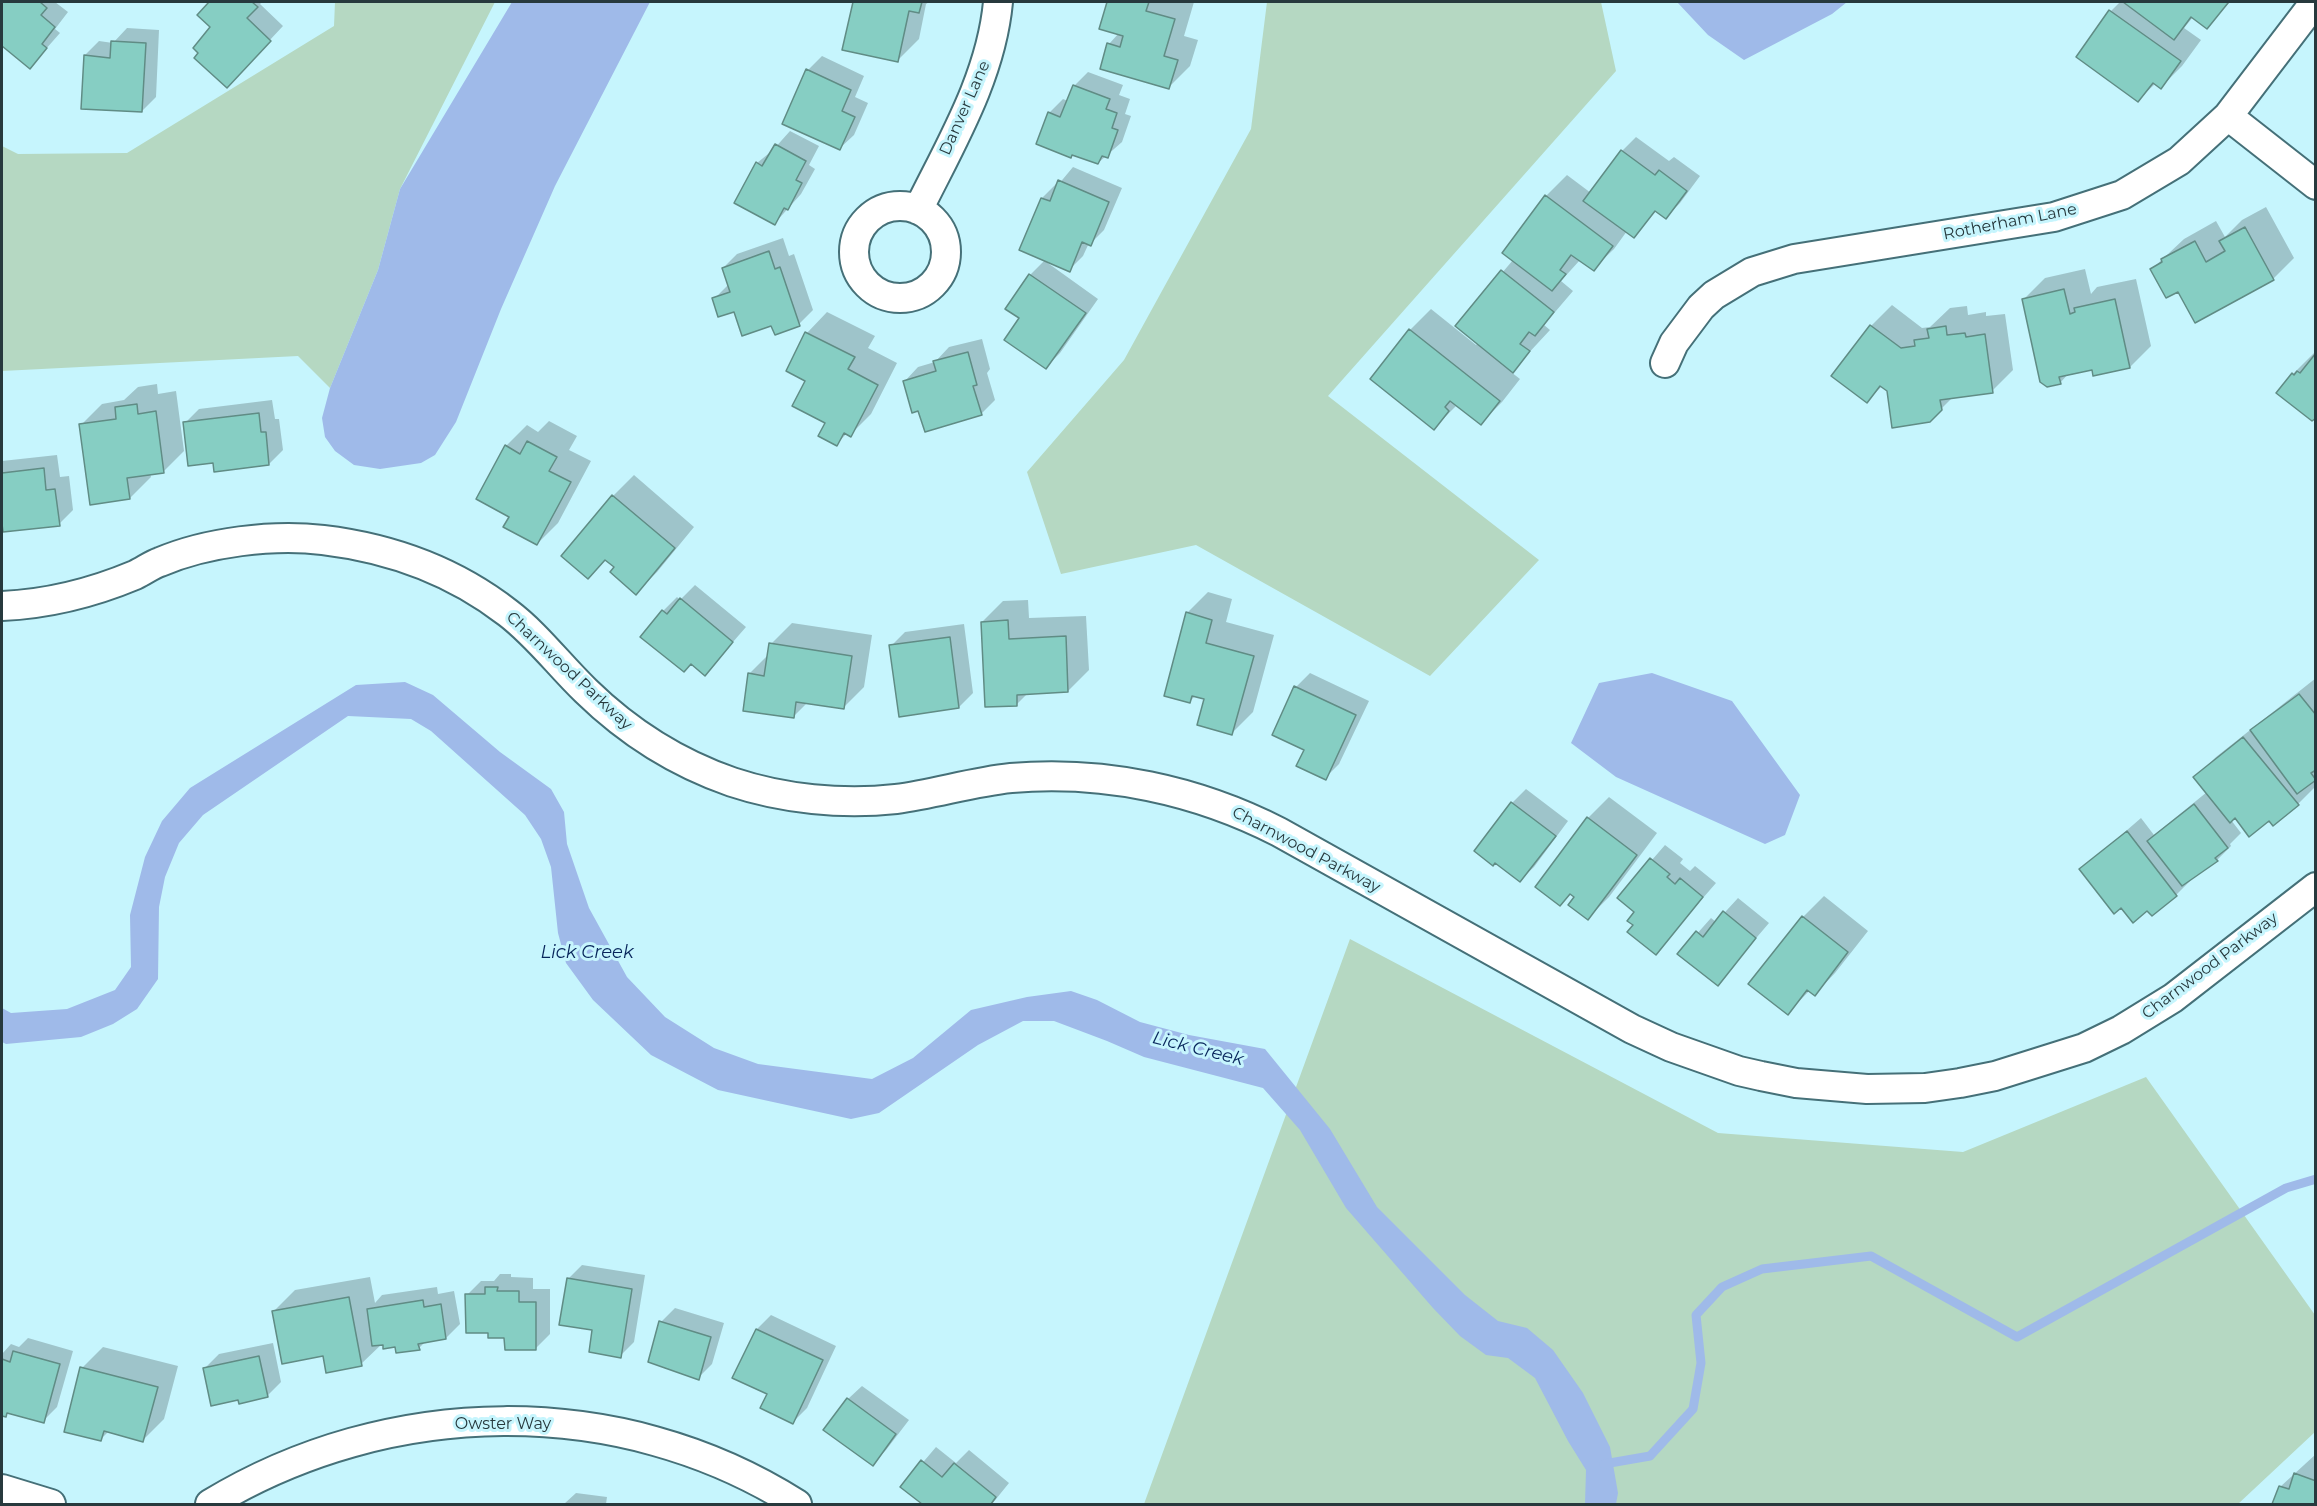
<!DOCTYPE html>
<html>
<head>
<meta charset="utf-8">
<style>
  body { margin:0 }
  #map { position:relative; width:2317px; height:1506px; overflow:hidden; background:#c6f5fd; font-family:Montserrat,sans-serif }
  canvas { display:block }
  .frame { position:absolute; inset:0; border:3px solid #27393d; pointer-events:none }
</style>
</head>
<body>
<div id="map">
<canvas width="2317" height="1506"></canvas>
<div class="frame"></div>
</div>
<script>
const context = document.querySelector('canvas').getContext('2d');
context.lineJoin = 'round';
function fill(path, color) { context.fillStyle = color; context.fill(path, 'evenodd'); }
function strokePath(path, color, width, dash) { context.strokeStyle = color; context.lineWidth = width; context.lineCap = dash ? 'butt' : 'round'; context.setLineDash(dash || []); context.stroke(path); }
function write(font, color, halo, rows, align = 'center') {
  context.font = font + ' Montserrat,sans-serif'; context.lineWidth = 6; context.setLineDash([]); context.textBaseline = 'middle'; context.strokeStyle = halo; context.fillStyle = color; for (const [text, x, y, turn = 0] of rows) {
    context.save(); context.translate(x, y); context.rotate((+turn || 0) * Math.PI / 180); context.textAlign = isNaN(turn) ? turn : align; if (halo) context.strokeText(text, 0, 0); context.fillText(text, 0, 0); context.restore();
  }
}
const green = new Path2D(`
  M 335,2 L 495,2 L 400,189 L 378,270 L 330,388 L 298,356 L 2,371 L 2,146 L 18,154 L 127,153 L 334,26 Z
  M 1267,2 L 1601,2 L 1616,71 L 1328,396 L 1539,560 L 1430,676 L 1196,545 L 1061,574 L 1027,472 L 1124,360 L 1251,129 Z
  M 1350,939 L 1718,1133 L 1963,1152 L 2146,1077 L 2315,1315 L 2315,1432 L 2238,1504 L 1144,1504 Z`);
const water = new Path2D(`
  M 512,2 L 650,2 L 555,186 L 501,309 L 456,422 L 435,455 L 421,463 L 380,469 L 354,465 L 335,451 L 325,437 L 322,418 L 330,388 L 378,270 L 400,189 Z
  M 1677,2 L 1847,2 L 1832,14 L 1744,60 L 1708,35 Z
  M 1652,673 L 1732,701 L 1800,795 L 1785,835 L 1765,844 L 1616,777 L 1571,743 L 1599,683 Z
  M 405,682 L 433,695 L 500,752 L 551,789 L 564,812 L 567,844 L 589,908 L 627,977 L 665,1017 L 714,1048 L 758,1064 L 872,1079 L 913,1058 L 971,1010 L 1027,997 L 1071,991 L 1097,1000 L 1140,1022 L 1189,1035 L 1265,1049 L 1330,1129 L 1377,1207 L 1465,1295 L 1498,1321 L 1527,1328 L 1553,1350 L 1583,1393 L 1610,1447 L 1618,1493 L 1616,1504 L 1585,1504 L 1586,1470 L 1568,1441 L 1535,1378 L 1508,1358 L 1486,1355 L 1460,1336 L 1433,1308 L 1346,1208 L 1300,1130 L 1263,1088 L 1144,1057 L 1107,1041 L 1054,1021 L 1023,1021 L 978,1045 L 879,1113 L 851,1119 L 718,1090 L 651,1055 L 593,1000 L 566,963 L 558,933 L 551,867 L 541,839 L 525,815 L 431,731 L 411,719 L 348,716 L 203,815 L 179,843 L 165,877 L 159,907 L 158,979 L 137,1009 L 113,1024 L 81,1037 L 6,1044 L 2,1042 L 2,1008 L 11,1013 L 67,1009 L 115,990 L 131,967 L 130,915 L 145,857 L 162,821 L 190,788 L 356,685 Z`);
const shadow = new Path2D(`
  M 2,2 L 55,2 L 68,12 L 55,29 L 60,33 L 30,67 L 2,44 Z
  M 211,2 L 262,2 L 260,4 L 283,26 L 240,72 L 200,53 L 213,27 L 199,15 Z
  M 854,2 L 929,2 L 926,4 L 919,39 L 898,60 L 844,49 Z
  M 1108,2 L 1194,2 L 1184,36 L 1198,40 L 1190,66 L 1169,87 L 1109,44 L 1119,33 L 1101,28 Z
  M 2120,2 L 2230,2 L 2207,27 L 2193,17 L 2184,28 L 2201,40 L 2182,66 L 2161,87 L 2156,83 L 2138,100 L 2078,57 L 2111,11 Z
  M 127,28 L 159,30 L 156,97 L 142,111 L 85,55 L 99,41 L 113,43 Z
  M 822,56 L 864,76 L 855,97 L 868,103 L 854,135 L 840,148 L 808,70 Z
  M 1088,72 L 1123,85 L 1119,95 L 1130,99 L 1125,114 L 1131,116 L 1122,142 L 1098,163 L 1049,113 L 1063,99 L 1068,101 L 1074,86 Z
  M 790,131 L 819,146 L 809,165 L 815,169 L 801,194 L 775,223 L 757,163 L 773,150 Z
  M 1636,137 L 1669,161 L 1674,157 L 1700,176 L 1680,203 L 1666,217 L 1657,210 L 1634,236 L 1627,231 L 1614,249 L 1593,269 L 1580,260 L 1561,281 L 1573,291 L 1544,325 L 1550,330 L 1511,372 L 1520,379 L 1502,402 L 1481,423 L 1457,405 L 1434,428 L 1410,330 L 1431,309 L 1476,345 L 1478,343 L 1457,326 L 1513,260 L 1546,196 L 1567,175 L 1591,193 L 1622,151 Z
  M 1073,167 L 1122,188 L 1104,230 L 1090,244 L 1089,243 L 1083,256 L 1069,270 L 1045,261 L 1098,299 L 1060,353 L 1046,367 L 1021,318 L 1007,308 L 1030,275 L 1045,260 L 1021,249 L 1042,198 L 1056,184 L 1058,185 Z
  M 2266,207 L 2294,258 L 2273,279 L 2179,290 L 2152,269 L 2184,239 L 2216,221 L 2225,237 L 2242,220 Z
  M 783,238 L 789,256 L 794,254 L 813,310 L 799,324 L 772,324 L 735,310 L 714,299 L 729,284 L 723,268 L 737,254 Z
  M 2085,269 L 2091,294 L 2097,287 L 2136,279 L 2151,346 L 2130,367 L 2093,368 L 2069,373 L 2060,383 L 2024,299 L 2045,278 Z
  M 1892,305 L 1922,328 L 1930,327 L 1950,308 L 1967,306 L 1968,315 L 1986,312 L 1986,316 L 2005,314 L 2013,370 L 1992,391 L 1953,397 L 1929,421 L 1882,386 L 1867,401 L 1833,376 L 1871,326 Z
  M 827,312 L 875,336 L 868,348 L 897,363 L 871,414 L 850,435 L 847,433 L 837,444 L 807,380 L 807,333 Z
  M 982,339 L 990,369 L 987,373 L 995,400 L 981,414 L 919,409 L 905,381 L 918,367 L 935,362 L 949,347 Z
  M 2314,353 L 2316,354 L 2316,416 L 2293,374 Z
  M 157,384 L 158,394 L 176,391 L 184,451 L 163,472 L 150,473 L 151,477 L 130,498 L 81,425 L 102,404 L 124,400 L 138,387 Z
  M 272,400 L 275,419 L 279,419 L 283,450 L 269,464 L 214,461 L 185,423 L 199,409 Z
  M 549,421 L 577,436 L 569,450 L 591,461 L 558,523 L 537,544 L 511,516 L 506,446 L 527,425 L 538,432 Z
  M 57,455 L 60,477 L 69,476 L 73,510 L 59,524 L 2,523 L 2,461 Z
  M 634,475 L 694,527 L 657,572 L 636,593 L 616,567 L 606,559 L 588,577 L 563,555 L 613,496 Z
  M 695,585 L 746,627 L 705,674 L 663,611 L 677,597 L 680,600 Z
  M 1208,592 L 1232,599 L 1226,622 L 1274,635 L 1253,712 L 1232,733 L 1206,698 L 1196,695 L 1190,701 L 1187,613 Z
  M 1028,600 L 1029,618 L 1086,616 L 1089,670 L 1068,691 L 1028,693 L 1016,705 L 982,622 L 1003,601 Z
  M 792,623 L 872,635 L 864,687 L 843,708 L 808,702 L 793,717 L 749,674 L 769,654 L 771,644 Z
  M 964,624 L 973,693 L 959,707 L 891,646 L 905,632 Z
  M 1310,673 L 1369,701 L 1339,764 L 1325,778 L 1306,750 L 1274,734 L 1296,687 Z
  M 2316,678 L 2316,786 L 2298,804 L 2273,824 L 2269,819 L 2235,816 L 2231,820 L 2241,833 L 2230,844 L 2231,846 L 2217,860 L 2189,880 L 2190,881 L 2176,895 L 2147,909 L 2121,906 L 2081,870 L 2141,818 L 2154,835 L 2207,792 L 2195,778 L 2216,757 Z
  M 1526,789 L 1568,821 L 1534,867 L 1520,880 L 1495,861 L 1512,803 Z
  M 1609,797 L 1657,833 L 1609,897 L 1588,918 L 1577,896 L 1572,893 L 1560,904 L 1588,818 Z
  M 1665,845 L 1683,859 L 1680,863 L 1690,871 L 1695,866 L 1716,883 L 1655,953 L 1635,925 L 1636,912 L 1619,898 Z
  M 1824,896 L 1868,931 L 1835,973 L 1815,994 L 1810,990 L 1788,1013 L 1803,917 Z
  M 1738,898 L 1769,923 L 1717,984 L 1679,954 L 1711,918 L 1716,922 Z
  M 582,1265 L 645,1275 L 634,1342 L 620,1356 L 594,1329 L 568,1279 Z
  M 500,1274 L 511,1274 L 511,1277 L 533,1278 L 533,1289 L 550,1289 L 550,1334 L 536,1348 L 506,1336 L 467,1295 L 481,1281 L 494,1281 Z
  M 370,1277 L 375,1303 L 382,1295 L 437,1287 L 438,1294 L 454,1291 L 460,1324 L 446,1338 L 426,1341 L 419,1348 L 384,1342 L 361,1364 L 324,1354 L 274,1311 L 295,1290 Z
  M 675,1308 L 724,1323 L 712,1364 L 698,1378 L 661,1322 Z
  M 771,1315 L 836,1346 L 807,1408 L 793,1422 L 769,1394 L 734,1378 L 757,1329 Z
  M 28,1338 L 73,1351 L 57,1407 L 43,1421 L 9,1411 L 5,1415 L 2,1414 L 2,1354 L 11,1344 L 19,1347 Z
  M 273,1343 L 281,1382 L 267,1396 L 205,1368 L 219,1354 Z
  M 103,1347 L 178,1366 L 164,1419 L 143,1440 L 109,1431 L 101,1439 L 82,1368 Z
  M 862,1386 L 909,1420 L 886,1450 L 872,1464 L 848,1399 Z
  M 936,1447 L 956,1463 L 969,1450 L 1009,1483 L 992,1504 L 924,1504 L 902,1487 Z
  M 2316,1454 L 2316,1504 L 2274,1504 L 2280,1487 Z
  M 576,1493 L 607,1497 L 606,1504 L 564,1504 Z`);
const stream = new Path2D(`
  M 1604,1464 L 1650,1456 L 1693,1409 L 1701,1363 L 1696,1315 L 1722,1287 L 1762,1269 L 1871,1256 L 2017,1337 L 2286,1188 L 2316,1179`);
const building = new Path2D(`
  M 2,2 L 40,2 L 47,8 L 41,15 L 55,27 L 42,44 L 47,48 L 30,69 L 2,46 Z
  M 209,2 L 252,2 L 258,7 L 247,18 L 271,41 L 227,88 L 194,58 L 198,53 L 193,48 L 210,27 L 197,15 Z
  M 853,2 L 922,2 L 919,13 L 909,11 L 898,62 L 842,50 Z
  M 1107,2 L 1149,2 L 1146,11 L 1175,19 L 1164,56 L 1178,60 L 1169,89 L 1100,69 L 1107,43 L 1120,47 L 1123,36 L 1099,29 Z
  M 2123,2 L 2227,2 L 2228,3 L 2207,29 L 2191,17 L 2174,40 Z
  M 2109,10 L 2181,61 L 2161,89 L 2153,83 L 2138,102 L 2076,57 Z
  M 111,41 L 146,43 L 142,112 L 81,109 L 84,55 L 110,58 Z
  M 806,69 L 851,90 L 842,111 L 855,117 L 840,150 L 782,124 Z
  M 1073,85 L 1110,99 L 1106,109 L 1117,113 L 1112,128 L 1118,130 L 1108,158 L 1102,156 L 1098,164 L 1072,155 L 1071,158 L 1036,144 L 1048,112 L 1060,117 Z
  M 775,144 L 806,161 L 796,180 L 802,183 L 788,210 L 784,208 L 775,225 L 734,203 L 756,162 L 762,166 Z
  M 1621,150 L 1655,175 L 1659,170 L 1687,191 L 1666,219 L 1655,211 L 1634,238 L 1583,201 Z
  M 1058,180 L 1109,202 L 1091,246 L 1082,242 L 1070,272 L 1019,250 L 1041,198 L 1050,201 Z
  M 1545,195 L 1613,246 L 1594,271 L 1571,255 L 1560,270 L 1566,274 L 1552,291 L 1502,253 Z
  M 2245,227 L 2274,280 L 2195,323 L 2178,292 L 2166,298 L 2150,269 L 2162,262 L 2161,259 L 2195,241 L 2206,262 L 2225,251 L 2219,241 Z
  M 769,251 L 775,269 L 780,267 L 800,326 L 775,335 L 771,326 L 742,336 L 734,312 L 718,317 L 712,298 L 730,292 L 722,268 Z
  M 1501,270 L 1554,312 L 1535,336 L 1529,332 L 1520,344 L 1530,351 L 1513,373 L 1455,326 Z
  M 1029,274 L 1086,313 L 1046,369 L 1004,340 L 1019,318 L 1005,309 Z
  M 2064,289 L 2070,314 L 2075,312 L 2074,308 L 2115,299 L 2130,368 L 2093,376 L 2092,370 L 2059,377 L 2061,384 L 2047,387 L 2040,382 L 2022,299 Z
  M 1870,325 L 1901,348 L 1915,346 L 1914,340 L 1929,338 L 1927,329 L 1946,326 L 1947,335 L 1965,333 L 1966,337 L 1985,334 L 1993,393 L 1940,400 L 1942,410 L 1930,422 L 1892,428 L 1887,391 L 1880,386 L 1867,403 L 1831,376 Z
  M 1409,329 L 1500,401 L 1481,425 L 1450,401 L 1445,407 L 1449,411 L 1434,430 L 1370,379 Z
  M 805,332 L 855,357 L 848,369 L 878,385 L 851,437 L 844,433 L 837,446 L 818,436 L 825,423 L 792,406 L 805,381 L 786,371 Z
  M 968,352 L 977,385 L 973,386 L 982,415 L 925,432 L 918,411 L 912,413 L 903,381 L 936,371 L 933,361 Z
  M 2316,353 L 2316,418 L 2312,421 L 2276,393 L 2292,373 L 2294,375 L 2297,371 L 2300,373 Z
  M 137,404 L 138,414 L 156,411 L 164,473 L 127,478 L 130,499 L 90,505 L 79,424 L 116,419 L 115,407 Z
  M 259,413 L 261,432 L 266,432 L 269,465 L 214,472 L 213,463 L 188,466 L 183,422 Z
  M 527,441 L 557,457 L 549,471 L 571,482 L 537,545 L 503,527 L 509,517 L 476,499 L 505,445 L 520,454 Z
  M 44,468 L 46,490 L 55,489 L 60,526 L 3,532 L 2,524 L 2,473 Z
  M 612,495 L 675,548 L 636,595 L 610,572 L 614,567 L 605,560 L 588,579 L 561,556 Z
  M 680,598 L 733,642 L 705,676 L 691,664 L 684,672 L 640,637 L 662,610 L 667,614 Z
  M 1186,612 L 1212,620 L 1206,643 L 1254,656 L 1232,735 L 1197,725 L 1204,699 L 1192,696 L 1190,703 L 1164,696 Z
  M 1008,620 L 1009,639 L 1066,636 L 1068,692 L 1017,695 L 1017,706 L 985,707 L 981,622 Z
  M 950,637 L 959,708 L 899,717 L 889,645 Z
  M 769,643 L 852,656 L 844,709 L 796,702 L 794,718 L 743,711 L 748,673 L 764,676 Z
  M 1294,686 L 1356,715 L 1326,780 L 1296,766 L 1304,750 L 1272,735 Z
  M 2299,694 L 2316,715 L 2316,770 L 2311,773 L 2316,780 L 2297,794 L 2250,730 Z
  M 2243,737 L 2299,805 L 2273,826 L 2269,821 L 2249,837 L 2235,818 L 2230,823 L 2193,777 Z
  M 1511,802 L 1556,836 L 1520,882 L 1495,863 L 1493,866 L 1474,851 Z
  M 2194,804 L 2228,848 L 2215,858 L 2218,861 L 2182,886 L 2147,841 Z
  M 1587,817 L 1637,855 L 1588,920 L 1568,905 L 1574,897 L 1570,894 L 1560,906 L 1535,887 Z
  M 2127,831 L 2177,896 L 2152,916 L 2147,911 L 2133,923 L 2121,908 L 2114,914 L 2079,869 Z
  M 1650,858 L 1670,874 L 1667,877 L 1675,884 L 1680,878 L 1703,897 L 1656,955 L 1627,932 L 1633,925 L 1627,921 L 1634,912 L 1617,898 Z
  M 1723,911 L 1756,938 L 1718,986 L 1677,954 L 1696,931 L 1703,937 Z
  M 1802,916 L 1848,952 L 1815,996 L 1807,990 L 1788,1015 L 1748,984 Z
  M 567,1278 L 632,1289 L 621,1358 L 589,1352 L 592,1330 L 559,1325 Z
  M 485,1287 L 498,1287 L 497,1291 L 519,1291 L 519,1302 L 536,1302 L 536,1350 L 505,1350 L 504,1338 L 488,1338 L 488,1333 L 466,1333 L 465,1294 L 485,1294 Z
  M 349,1297 L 362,1366 L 326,1373 L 323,1356 L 282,1364 L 272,1311 Z
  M 423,1300 L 424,1307 L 441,1304 L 446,1339 L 418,1344 L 420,1350 L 396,1353 L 395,1347 L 383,1349 L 383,1345 L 372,1346 L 367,1309 Z
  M 659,1321 L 711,1337 L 699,1380 L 648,1362 Z
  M 756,1329 L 823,1360 L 793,1424 L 760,1408 L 767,1394 L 732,1378 Z
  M 13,1351 L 60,1364 L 44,1423 L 7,1413 L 6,1417 L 2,1416 L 2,1359 L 10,1362 Z
  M 259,1356 L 268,1397 L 239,1404 L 238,1400 L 211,1406 L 203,1368 Z
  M 80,1367 L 158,1387 L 143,1442 L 104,1431 L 101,1441 L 64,1432 Z
  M 847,1398 L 896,1434 L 873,1466 L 823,1430 Z
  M 921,1460 L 942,1477 L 954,1463 L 996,1497 L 991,1504 L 922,1504 L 900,1487 Z
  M 2294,1473 L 2316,1481 L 2316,1504 L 2272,1504 L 2279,1486 L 2289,1489 Z`);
const street = new Path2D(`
  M 2228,116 L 2316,185
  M854 252a46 46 0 1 1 92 0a46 46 0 1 1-92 0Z
  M 918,210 C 951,143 991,77 998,2
  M 1665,363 L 1674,343 L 1701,307 L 1714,295 L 1752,272 L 1794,259 L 2054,217 L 2122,195 L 2179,161 L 2228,116 L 2315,2
  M 2,606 C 48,604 92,593 135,575 C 144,571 151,565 160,562 C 207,542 273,534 323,540 C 390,548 454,571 508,613 C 537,635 559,665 586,691 C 627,731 677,763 732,782 C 783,799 842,805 896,799 C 935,794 972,782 1011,778 C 1104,770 1197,790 1279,832 L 1632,1029 L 1671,1047 L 1739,1071 L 1761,1076 L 1796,1083 L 1867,1089 L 1925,1088 L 1960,1083 L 1995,1076 L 2084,1048 L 2121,1030 L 2173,998 L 2316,887
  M 2,1489 L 51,1504
  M 210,1504 C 388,1396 619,1391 797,1504`);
const streetNames = [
  ["Danver Lane",965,108,-66],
  ["Rotherham Lane",2010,222,-11],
  ["Charnwood Parkway",569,671,43],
  ["Charnwood Parkway",1306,850,28],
  ["Charnwood Parkway",2210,966,-37],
  ["Owster Way",503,1424]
];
const waterNames = [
  ["Lick Creek",587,953],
  ["Lick Creek",1198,1049,14]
];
fill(green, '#b5d8c2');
fill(water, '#9fbae9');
fill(shadow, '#0003');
strokePath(stream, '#9fbae9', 9);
fill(building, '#86cec3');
strokePath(building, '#608c85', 1.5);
strokePath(street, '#457078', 32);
strokePath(street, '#fff', 28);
write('16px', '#27393d', '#c6f5fd', streetNames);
write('italic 18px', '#07255b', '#c6f5fd', waterNames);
</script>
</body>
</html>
